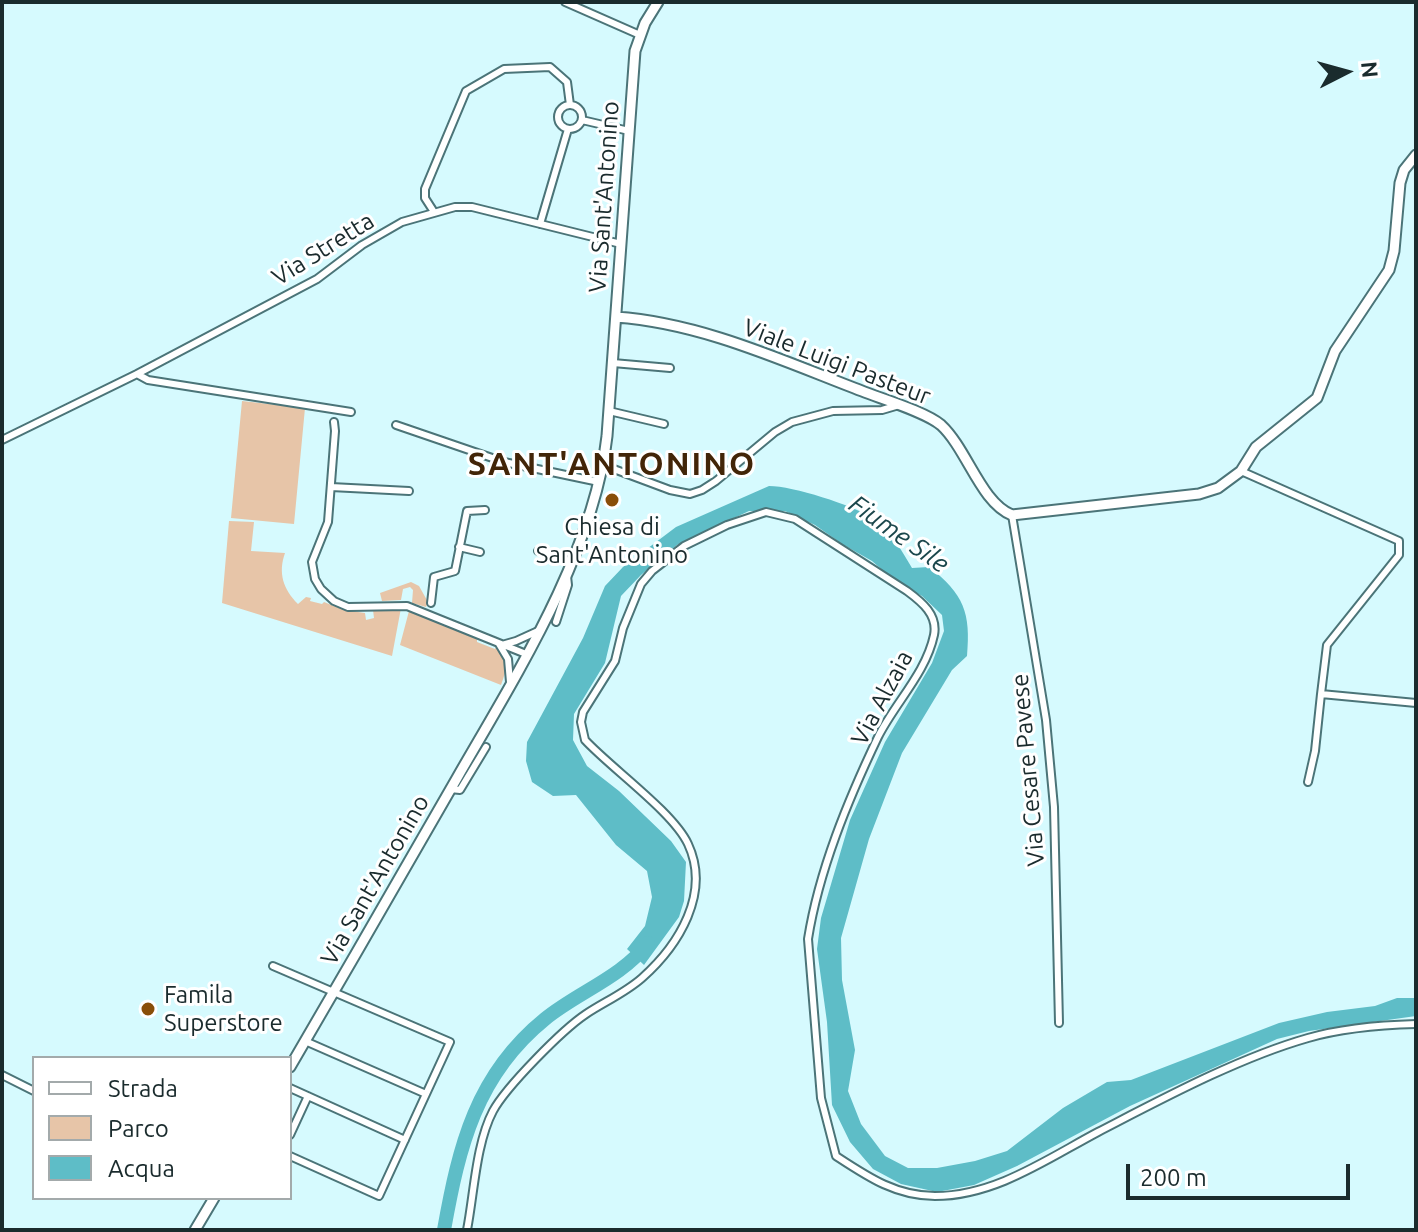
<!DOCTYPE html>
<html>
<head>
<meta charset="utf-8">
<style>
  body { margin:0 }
  #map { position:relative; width:1418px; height:1232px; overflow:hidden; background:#d6fafe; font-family:Ubuntu,sans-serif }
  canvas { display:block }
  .frame { position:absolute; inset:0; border:4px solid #1a2b2d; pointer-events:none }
  .legend { position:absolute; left:32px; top:1056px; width:260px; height:144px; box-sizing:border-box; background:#fff; border:2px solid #a3aaab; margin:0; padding:10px 14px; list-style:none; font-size:24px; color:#1a2b2d }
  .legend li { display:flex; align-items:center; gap:16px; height:40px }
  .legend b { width:40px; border:2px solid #a3aaab }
  .north { position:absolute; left:1306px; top:32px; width:80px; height:80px; -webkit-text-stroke:6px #fff; paint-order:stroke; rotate:84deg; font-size:22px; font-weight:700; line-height:32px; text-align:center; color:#1a2b2d }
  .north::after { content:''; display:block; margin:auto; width:28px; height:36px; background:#1a2b2d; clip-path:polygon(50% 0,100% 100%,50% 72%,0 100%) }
  .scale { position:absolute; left:1126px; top:1164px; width:224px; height:36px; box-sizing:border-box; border:4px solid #1a2b2d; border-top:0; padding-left:10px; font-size:24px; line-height:28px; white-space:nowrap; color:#1a2b2d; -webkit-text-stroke:6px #fff; paint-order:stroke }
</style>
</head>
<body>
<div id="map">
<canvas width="1418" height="1232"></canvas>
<div class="frame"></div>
<ul class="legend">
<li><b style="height:10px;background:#fff"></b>Strada</li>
<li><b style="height:22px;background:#e7c5a8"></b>Parco</li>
<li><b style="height:22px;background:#5ebdc7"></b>Acqua</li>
</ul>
<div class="north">N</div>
<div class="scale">200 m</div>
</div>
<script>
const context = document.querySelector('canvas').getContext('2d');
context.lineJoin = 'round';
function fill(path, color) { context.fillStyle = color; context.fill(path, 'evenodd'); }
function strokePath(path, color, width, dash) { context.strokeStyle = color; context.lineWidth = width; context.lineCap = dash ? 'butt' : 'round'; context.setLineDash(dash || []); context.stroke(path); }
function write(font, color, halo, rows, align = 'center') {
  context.font = font + ' Ubuntu,sans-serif'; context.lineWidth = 6; context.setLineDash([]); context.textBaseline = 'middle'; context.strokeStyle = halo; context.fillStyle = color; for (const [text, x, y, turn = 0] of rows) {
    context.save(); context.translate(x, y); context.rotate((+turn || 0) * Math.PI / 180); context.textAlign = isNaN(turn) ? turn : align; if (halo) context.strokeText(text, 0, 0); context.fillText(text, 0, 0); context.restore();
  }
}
const green = new Path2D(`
  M 242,401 L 305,408 L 294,524 L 231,518 Z
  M 229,521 L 254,522 L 251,551 L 285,553 C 278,573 283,589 298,604 L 306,597 L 311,598 L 310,601 L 322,604 L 324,602 L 344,610 L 365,613 L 366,620 L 374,618 L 373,610 L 401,608 L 392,656 L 222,603 Z
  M 411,582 L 419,586 L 428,602 L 426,607 L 412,603 L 413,590 L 410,587 L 403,589 L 401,600 L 382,601 L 380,593 Z
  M 409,611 L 477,639 L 477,642 L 495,649 L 496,647 C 509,658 507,670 501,685 L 400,645 Z`);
const water = new Path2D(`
  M 769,486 C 793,486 852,505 873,518 C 890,530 902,551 912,568 L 929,567 C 964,594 971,613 967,656 L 952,670 L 902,753 L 869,839 L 841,938 L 842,980 L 855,1050 L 848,1091 L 861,1124 L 885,1156 L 908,1168 L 937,1168 L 975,1161 L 1007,1151 L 1063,1108 L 1107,1082 L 1131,1080 L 1279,1023 L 1327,1012 L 1375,1006 L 1397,998 L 1416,998 L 1416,1016 L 1309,1031 L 1277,1039 L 1130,1106 L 1017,1166 L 974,1185 L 937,1192 L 901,1184 L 873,1169 L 850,1142 L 832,1105 L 827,1022 L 817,949 L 821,918 L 850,820 L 885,742 L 932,663 L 944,631 L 942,615 L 922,596 L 897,583 L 872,561 L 842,544 L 815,525 L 785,511 L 749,511 L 677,545 L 641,575 L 621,596 L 605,663 L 574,714 L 573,740 L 587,766 L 619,791 L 671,841 L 686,862 L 684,901 L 679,917 L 644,965 L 627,949 L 645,926 L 652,897 L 647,871 L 616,845 L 576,795 L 553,796 L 532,782 L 526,761 L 527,742 L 583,638 L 605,586 L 623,567 L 676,527 Z`);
const river = new Path2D(`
  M 444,1230 C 459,1146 476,1075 545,1019 C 578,992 621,978 648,943`);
const street = new Path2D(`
  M 565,2 L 640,35
  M558 117a12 12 0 1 1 24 0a12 12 0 1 1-24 0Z
  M 582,120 L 629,131
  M 434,212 L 425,198 L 425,189 L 466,91 L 504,69 L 550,67 L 567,82 L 570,105
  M 540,224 L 568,129
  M 613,363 L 670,368
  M 137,374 L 148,380 L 351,412
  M 609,411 L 664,424
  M 334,422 L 335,431 L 328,522 L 312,562 L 315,579 L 321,589 L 334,601 L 348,607 L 407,606 L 526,654
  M 396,425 L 504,462 L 599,482
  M 2,440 L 137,374 L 317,279 L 362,245 L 402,222 L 455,207 L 472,207 L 621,244
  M 603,465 L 670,490 L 690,494 L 702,490 L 716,481 L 775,432 L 792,422 L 833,411 L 882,410 L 899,405
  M 1241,471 L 1399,541 L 1399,555 L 1327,645 L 1321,694
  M 331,487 L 409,491
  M 1012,515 L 1046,720 L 1054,807 L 1059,1023
  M 459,547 L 480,552
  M 538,551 L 573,562
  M 431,603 L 434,577 L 455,571 L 467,511 L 485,510
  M 556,622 L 568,585 L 567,576
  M 499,644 L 508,659 L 510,682
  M 502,645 L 516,641 L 538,631
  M 1308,782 L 1315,751 L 1321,694 L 1416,703
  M 450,789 L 460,790 L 486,747
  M 273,966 L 450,1042 L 379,1196 L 290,1156
  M 305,1041 L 426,1094
  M 2,1075 L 34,1091
  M 290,1088 L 405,1140
  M 290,1135 L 308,1096
  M 467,1230 C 474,1194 476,1143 493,1111 C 506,1087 562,1030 586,1014 C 604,1002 625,993 642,978 C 679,945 711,893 688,844 C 673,812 612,769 585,740 L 581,722 L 583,712 L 615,661 L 623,628 L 641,584 L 652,571 L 684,546 L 727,525 L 766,512 L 795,519 L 907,591 C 922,602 938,615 934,635 C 926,673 895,703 878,737 C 848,800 819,870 808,939 L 821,1098 L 836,1156 C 868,1177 896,1196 935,1196 C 995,1196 1047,1159 1098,1132 C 1162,1099 1238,1058 1308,1038 C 1342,1028 1380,1025 1416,1024`);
const secondary = new Path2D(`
  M 616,317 C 702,323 783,361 862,391 C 882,399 926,412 941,425 C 967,449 981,503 1012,515 L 1199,494 L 1218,488 L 1241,471 L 1256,447 L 1317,398 L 1335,351 L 1389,270 L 1394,251 L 1400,183 L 1404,170 L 1416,155
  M 290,1067 C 346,971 402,874 457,778 C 515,677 594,553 607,436 L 635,51 L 645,23 L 658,2
  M 195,1230 L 214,1198`);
const markers = [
  [612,500,8,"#894e09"],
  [148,1009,8,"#894e09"]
];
const streetNames = [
  ["Via Sant'Antonino",604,197,-86],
  ["Via Stretta",323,249,-32],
  ["Viale Luigi Pasteur",837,362,21],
  ["Via Alzaia",882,698,-62],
  ["Via Cesare Pavese",1028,770,-95],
  ["Via Sant'Antonino",375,880,-60]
];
const poiNames = [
  ["Chiesa di",612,527],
  ["Sant'Antonino",612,555],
  ["Famila",164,995,"left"],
  ["Superstore",164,1023,"left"]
];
const waterNames = [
  ["Fiume Sile",899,534,35]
];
const districtNames = [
  ["SANT'ANTONINO",612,464]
];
fill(green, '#e7c5a8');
fill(water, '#5ebdc7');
strokePath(river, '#5ebdc7', 14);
strokePath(street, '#4b7478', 10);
strokePath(secondary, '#4b7478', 13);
strokePath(street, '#fff', 6);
strokePath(secondary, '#fff', 9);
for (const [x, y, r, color] of markers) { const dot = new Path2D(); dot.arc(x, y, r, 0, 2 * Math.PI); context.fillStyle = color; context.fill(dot); strokePath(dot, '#fff', 3); }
write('24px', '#1a2b2d', '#fff', streetNames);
write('24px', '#1a2b2d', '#fff', poiNames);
write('italic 26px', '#1b474c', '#fff', waterNames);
context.letterSpacing = '2px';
write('bold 32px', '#422508', '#fff', districtNames);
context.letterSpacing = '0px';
</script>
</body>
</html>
